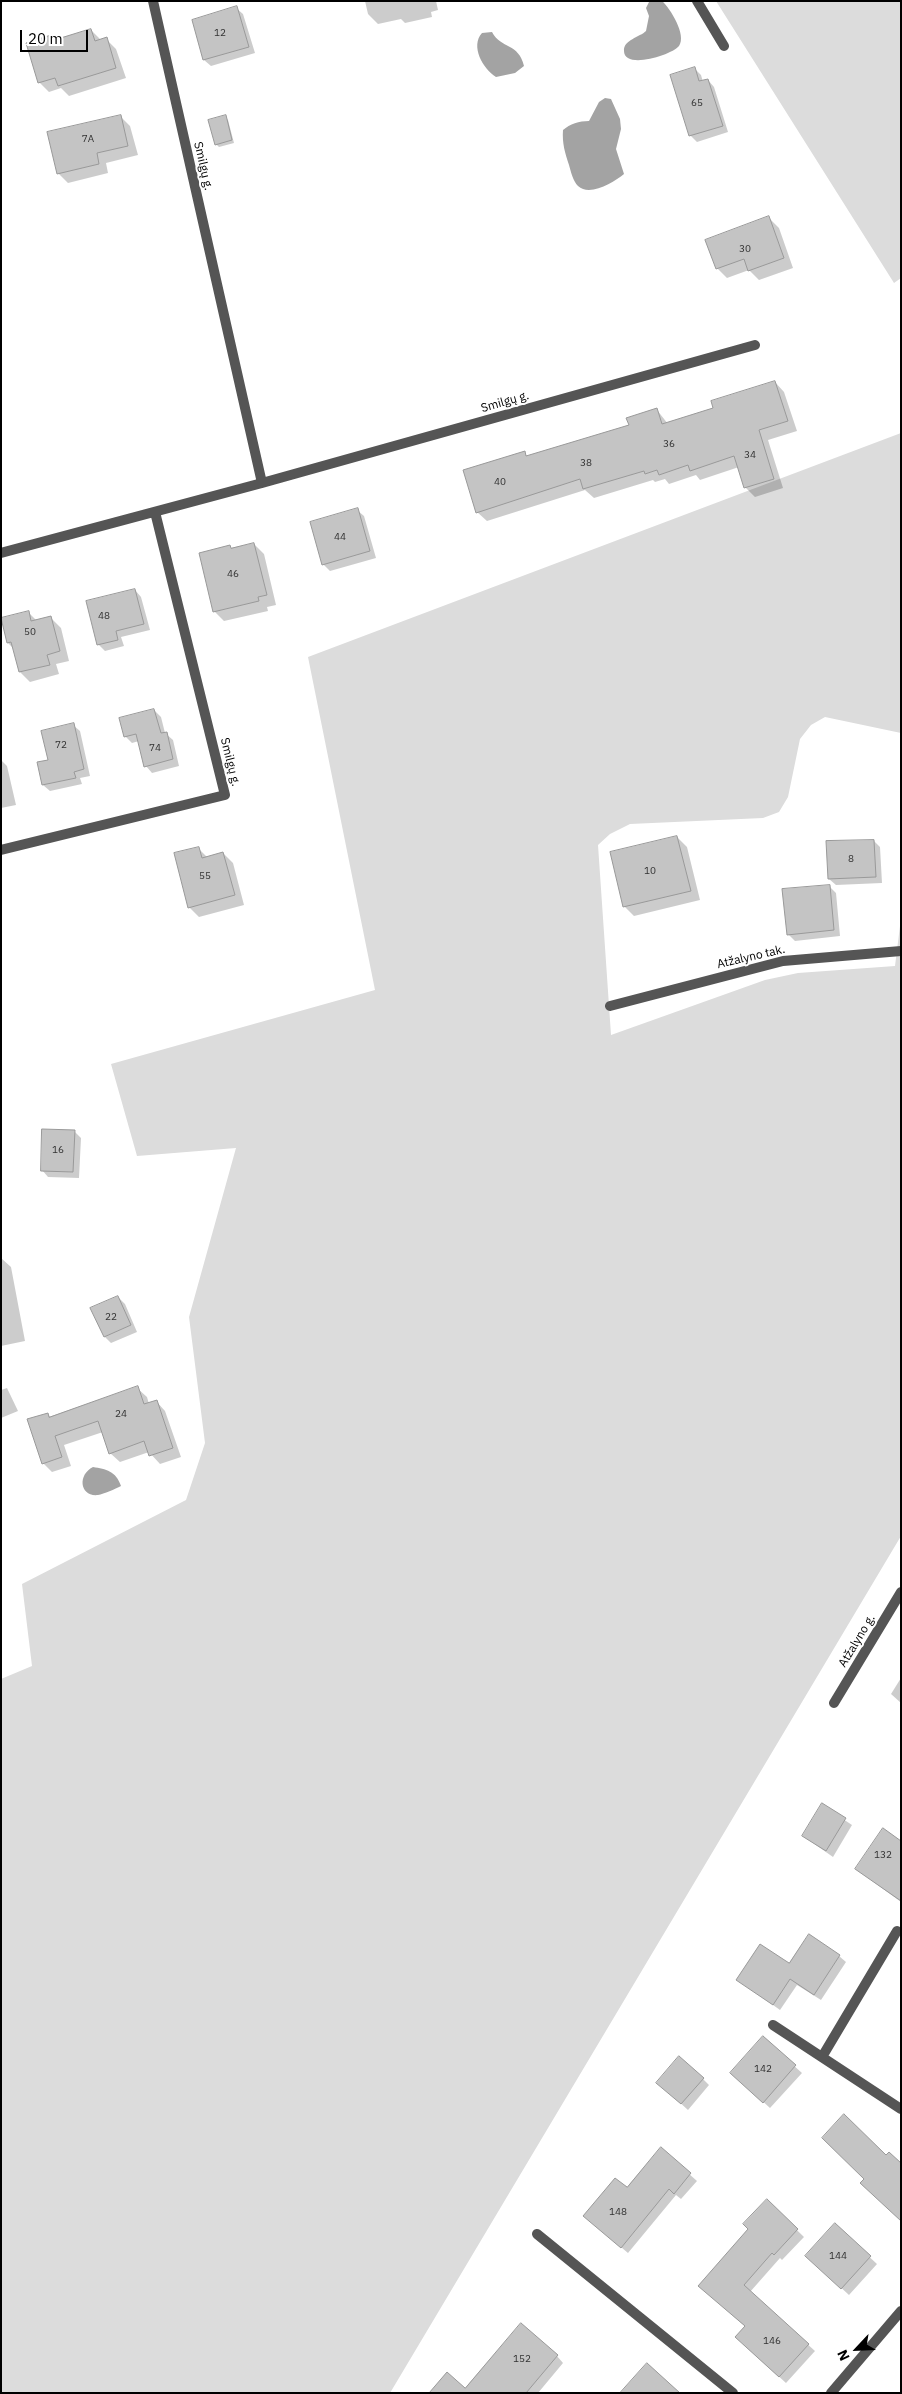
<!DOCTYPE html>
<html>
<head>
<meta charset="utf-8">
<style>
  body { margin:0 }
  #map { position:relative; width:902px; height:2394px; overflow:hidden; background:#fff; font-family:"IBM Plex Sans",sans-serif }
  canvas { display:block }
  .frame { position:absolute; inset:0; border:2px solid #000; pointer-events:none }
  .north { position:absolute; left:832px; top:2324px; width:50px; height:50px; -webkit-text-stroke:4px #fff; paint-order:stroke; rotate:245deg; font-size:14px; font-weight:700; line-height:20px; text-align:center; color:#000 }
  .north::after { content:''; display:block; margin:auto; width:18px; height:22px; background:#000; clip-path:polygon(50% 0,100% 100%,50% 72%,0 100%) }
  .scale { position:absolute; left:20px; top:30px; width:68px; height:22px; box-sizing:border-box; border:2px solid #000; border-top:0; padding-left:6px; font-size:15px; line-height:18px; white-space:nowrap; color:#000; -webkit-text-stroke:4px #fff; paint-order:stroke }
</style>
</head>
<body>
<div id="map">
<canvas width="902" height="2394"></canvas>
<div class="frame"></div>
<div class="north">N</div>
<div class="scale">20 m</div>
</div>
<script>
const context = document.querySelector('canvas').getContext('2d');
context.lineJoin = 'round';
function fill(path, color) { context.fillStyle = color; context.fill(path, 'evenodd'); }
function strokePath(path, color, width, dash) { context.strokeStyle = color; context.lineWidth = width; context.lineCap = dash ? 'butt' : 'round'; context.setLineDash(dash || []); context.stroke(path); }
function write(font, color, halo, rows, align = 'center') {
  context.font = font + ' "IBM Plex Sans",sans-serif'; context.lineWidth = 4; context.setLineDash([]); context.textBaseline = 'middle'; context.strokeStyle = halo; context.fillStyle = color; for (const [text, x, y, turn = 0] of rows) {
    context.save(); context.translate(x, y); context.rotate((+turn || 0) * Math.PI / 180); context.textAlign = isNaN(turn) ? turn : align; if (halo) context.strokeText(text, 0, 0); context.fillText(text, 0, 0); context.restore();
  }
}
const green = new Path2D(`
  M 716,1 L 901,1 L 901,278 L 894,283 Z
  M 901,433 L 901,733 L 825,717 L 811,725 L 800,739 L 788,797 L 779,812 L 763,818 L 630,824 L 610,834 L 598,845 L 611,1035 L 765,980 L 798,973 L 895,966 L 901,918 L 901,1536 L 390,2393 L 1,2393 L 1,1679 L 32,1666 L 22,1584 L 186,1500 L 205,1443 L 189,1317 L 236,1148 L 137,1156 L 111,1064 L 375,990 L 308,657 Z`);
const water = new Path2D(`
  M 662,1 C 670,8 687,35 679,46 C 672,55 624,70 624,51 C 623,40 640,37 646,31 L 649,16 L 646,8 L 649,2 Z
  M 492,32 C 501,49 519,43 524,66 L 515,73 L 496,77 C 483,69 470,46 482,33 Z
  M 605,98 L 611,99 L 620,119 L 621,129 L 616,149 L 624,174 C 614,182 590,197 578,186 C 573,181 571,172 569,165 C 565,153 562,143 563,130 C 570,124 579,121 589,121 L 599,102 Z
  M 93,1467 C 106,1469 116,1471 121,1486 C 115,1489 104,1494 98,1495 C 80,1497 77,1475 93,1467 Z`);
const shadow = new Path2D(`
  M 365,1 L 436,1 L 438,10 L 431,12 L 432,17 L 405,23 L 401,19 L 378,24 L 368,14 Z
  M 236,8 L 243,14 L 255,53 L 211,66 L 204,60 L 193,21 Z
  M 91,30 L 101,40 L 106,39 L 116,49 L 126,78 L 69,96 L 61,88 L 49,92 L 39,82 L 51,36 L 55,41 Z
  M 694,68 L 701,75 L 703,82 L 708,80 L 714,87 L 728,132 L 697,142 L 690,135 Z
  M 120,116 L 130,126 L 138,155 L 106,163 L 108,173 L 68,183 L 58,173 Z
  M 225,117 L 228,120 L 234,143 L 219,147 L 216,144 Z
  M 769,218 L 779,228 L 793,268 L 759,280 L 749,270 L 727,278 L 717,268 Z
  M 775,382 L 784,392 L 797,431 L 768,440 L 783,488 L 755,497 L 745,487 L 739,467 L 700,480 L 696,475 L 669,484 L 665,479 L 655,482 L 653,480 L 594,498 L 585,490 L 487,521 L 477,512 L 524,453 L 528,457 L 630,426 L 657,410 L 668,424 L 714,408 Z
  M 357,510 L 364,516 L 376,558 L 330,571 L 323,564 Z
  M 254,544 L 264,554 L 276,605 L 267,607 L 268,611 L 224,621 L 214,611 L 230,547 L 233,549 Z
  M 135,590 L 141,597 L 150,630 L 121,637 L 124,646 L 105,651 L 98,644 Z
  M 29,613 L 37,621 L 51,618 L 61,628 L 69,661 L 56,664 L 59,674 L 30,682 L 20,672 L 14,649 L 8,643 Z
  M 154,710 L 161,717 L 165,733 L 173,740 L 179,766 L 152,773 L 146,766 L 139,741 L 132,743 L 125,736 Z
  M 73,725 L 80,731 L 90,776 L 80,778 L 82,784 L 50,791 L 43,785 L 39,763 L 49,761 Z
  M 1,760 L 7,766 L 16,805 L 1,808 Z
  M 677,837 L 687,847 L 700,900 L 634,916 L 624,906 Z
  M 874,841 L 880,847 L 882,883 L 836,885 L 829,879 Z
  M 198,848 L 207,857 L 223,853 L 233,863 L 244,905 L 199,917 L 189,907 Z
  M 829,886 L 836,893 L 840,936 L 795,941 L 788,934 Z
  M 74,1131 L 81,1138 L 79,1178 L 48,1177 L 42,1170 Z
  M 1,1258 L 11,1267 L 25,1341 L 1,1346 Z
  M 118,1297 L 125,1304 L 137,1332 L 111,1343 L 105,1337 Z
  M 7,1388 L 18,1411 L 1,1418 L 1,1390 Z
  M 137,1388 L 147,1397 L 149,1404 L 156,1401 L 165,1411 L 181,1457 L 160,1464 L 149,1452 L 120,1462 L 110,1453 L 103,1432 L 64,1445 L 71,1466 L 52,1472 L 43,1463 L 48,1414 L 51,1418 Z
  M 901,1678 L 901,1703 L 891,1694 Z
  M 822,1805 L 852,1825 L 833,1857 L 803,1836 Z
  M 901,1842 L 901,1902 L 856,1869 Z
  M 839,1956 L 846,1962 L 821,2000 L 797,1985 L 780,2010 L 738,1980 L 789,1965 Z
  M 763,2038 L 802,2073 L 770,2108 L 738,2079 Z
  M 703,2079 L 709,2085 L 688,2110 L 665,2089 Z
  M 661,2149 L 697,2181 L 681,2199 L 676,2195 L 628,2253 L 591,2222 L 627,2189 Z
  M 767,2201 L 804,2237 L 782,2260 L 780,2258 L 750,2292 L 815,2351 L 786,2383 L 743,2344 L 746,2327 L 706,2292 Z
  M 835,2225 L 877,2264 L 849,2295 L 813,2262 Z
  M 557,2356 L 563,2363 L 538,2393 L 465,2389 Z`);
const building = new Path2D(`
  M 237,6 L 249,47 L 203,60 L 192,20 Z
  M 91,29 L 95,41 L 107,37 L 116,68 L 58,86 L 55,78 L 38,83 L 26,43 L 51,35 L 53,40 Z
  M 695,67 L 699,81 L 708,79 L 723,126 L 689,136 L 670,75 Z
  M 121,115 L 128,146 L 97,153 L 99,164 L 57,174 L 47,132 Z
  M 226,115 L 232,140 L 215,145 L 208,120 Z
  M 769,216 L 784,258 L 748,271 L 744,259 L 716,269 L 705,240 Z
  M 775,381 L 788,421 L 759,430 L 774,479 L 744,488 L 734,456 L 690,471 L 688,465 L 659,475 L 657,470 L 645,474 L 644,471 L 583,489 L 580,479 L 476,513 L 463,470 L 525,451 L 526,456 L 629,425 L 626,418 L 657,408 L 662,424 L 713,408 L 711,401 Z
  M 358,508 L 370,551 L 322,565 L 310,522 Z
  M 254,543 L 267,595 L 258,597 L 259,601 L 213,612 L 199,553 L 230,545 L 231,548 Z
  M 135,589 L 144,624 L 116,631 L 118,640 L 97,645 L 86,601 Z
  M 29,611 L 31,621 L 51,616 L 60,651 L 47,655 L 50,665 L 19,672 L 11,642 L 7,643 L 1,618 Z
  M 154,709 L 161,733 L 167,732 L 173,759 L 144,767 L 136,734 L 124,737 L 119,718 Z
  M 74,723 L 84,769 L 74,772 L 76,778 L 42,785 L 37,762 L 48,760 L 41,731 Z
  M 677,836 L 691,891 L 623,907 L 610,852 Z
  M 874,840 L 876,877 L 828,879 L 826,841 Z
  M 199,847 L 202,858 L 223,852 L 235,895 L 188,908 L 174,853 Z
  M 830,885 L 834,930 L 787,935 L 782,889 Z
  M 42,1129 L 75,1130 L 73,1172 L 41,1171 Z
  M 118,1296 L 131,1325 L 104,1337 L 90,1308 Z
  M 138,1386 L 144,1404 L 157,1400 L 173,1448 L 149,1456 L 144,1441 L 109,1454 L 98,1421 L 55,1436 L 62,1457 L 42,1464 L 27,1419 L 48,1413 L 49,1417 Z
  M 822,1803 L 846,1818 L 826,1851 L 802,1836 Z
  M 883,1828 L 901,1841 L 901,1901 L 855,1869 Z
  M 809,1934 L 840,1955 L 814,1995 L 790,1979 L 773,2005 L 736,1980 L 760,1944 L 789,1963 Z
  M 763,2036 L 796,2065 L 763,2103 L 730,2073 Z
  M 679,2056 L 704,2078 L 681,2104 L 656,2083 Z
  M 844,2114 L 886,2155 L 889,2152 L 901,2163 L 901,2221 L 860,2183 L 864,2179 L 822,2138 Z
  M 661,2147 L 691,2173 L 674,2194 L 669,2189 L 621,2248 L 583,2216 L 615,2178 L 627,2187 Z
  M 767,2199 L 798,2229 L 774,2255 L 772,2253 L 744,2285 L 809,2344 L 779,2377 L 735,2337 L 745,2326 L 698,2286 L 748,2229 L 743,2224 Z
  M 835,2223 L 871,2256 L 841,2289 L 805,2256 Z
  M 521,2323 L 558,2355 L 526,2393 L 429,2393 L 447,2372 L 465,2388 Z
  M 647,2363 L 680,2393 L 620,2393 Z`);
const lane = new Path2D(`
  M 697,1 L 724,46
  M 773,2025 L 901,2109
  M 822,2057 L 897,1931`);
const street = new Path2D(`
  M 262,483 L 755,345
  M 1,553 L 262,483 L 153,1
  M 1,850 L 225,795 L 155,512
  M 610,1006 L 783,961 L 901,951
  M 834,1703 L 901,1592
  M 537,2234 L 733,2393
  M 831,2393 L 901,2311`);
const numberNames = [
  ["12",220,33],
  ["65",697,103],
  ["7A",88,139],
  ["30",745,249],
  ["36",669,444],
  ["34",750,455],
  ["38",586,463],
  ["40",500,482],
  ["44",340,537],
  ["46",233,574],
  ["48",104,616],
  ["50",30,632],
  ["72",61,745],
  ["74",155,748],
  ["8",851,859],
  ["10",650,871],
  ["55",205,876],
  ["16",58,1150],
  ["22",111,1317],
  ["24",121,1414],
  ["132",883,1855],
  ["142",763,2069],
  ["148",618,2212],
  ["144",838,2256],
  ["146",772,2341],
  ["152",522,2359]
];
const streetNames = [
  ["Smilgų g.",203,166,77],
  ["Smilgų g.",505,402,-16],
  ["Smilgų g.",230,762,76],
  ["Atžalyno tak.",751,957,-13],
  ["Atžalyno g.",857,1641,-59]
];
fill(green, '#dcdcdc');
fill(water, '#a3a3a3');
fill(shadow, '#0003');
fill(building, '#c4c4c4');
strokePath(building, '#999', 1);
strokePath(lane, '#555', 10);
strokePath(street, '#555', 10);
write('10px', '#313131', null, numberNames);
write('12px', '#000', '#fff', streetNames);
</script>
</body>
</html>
